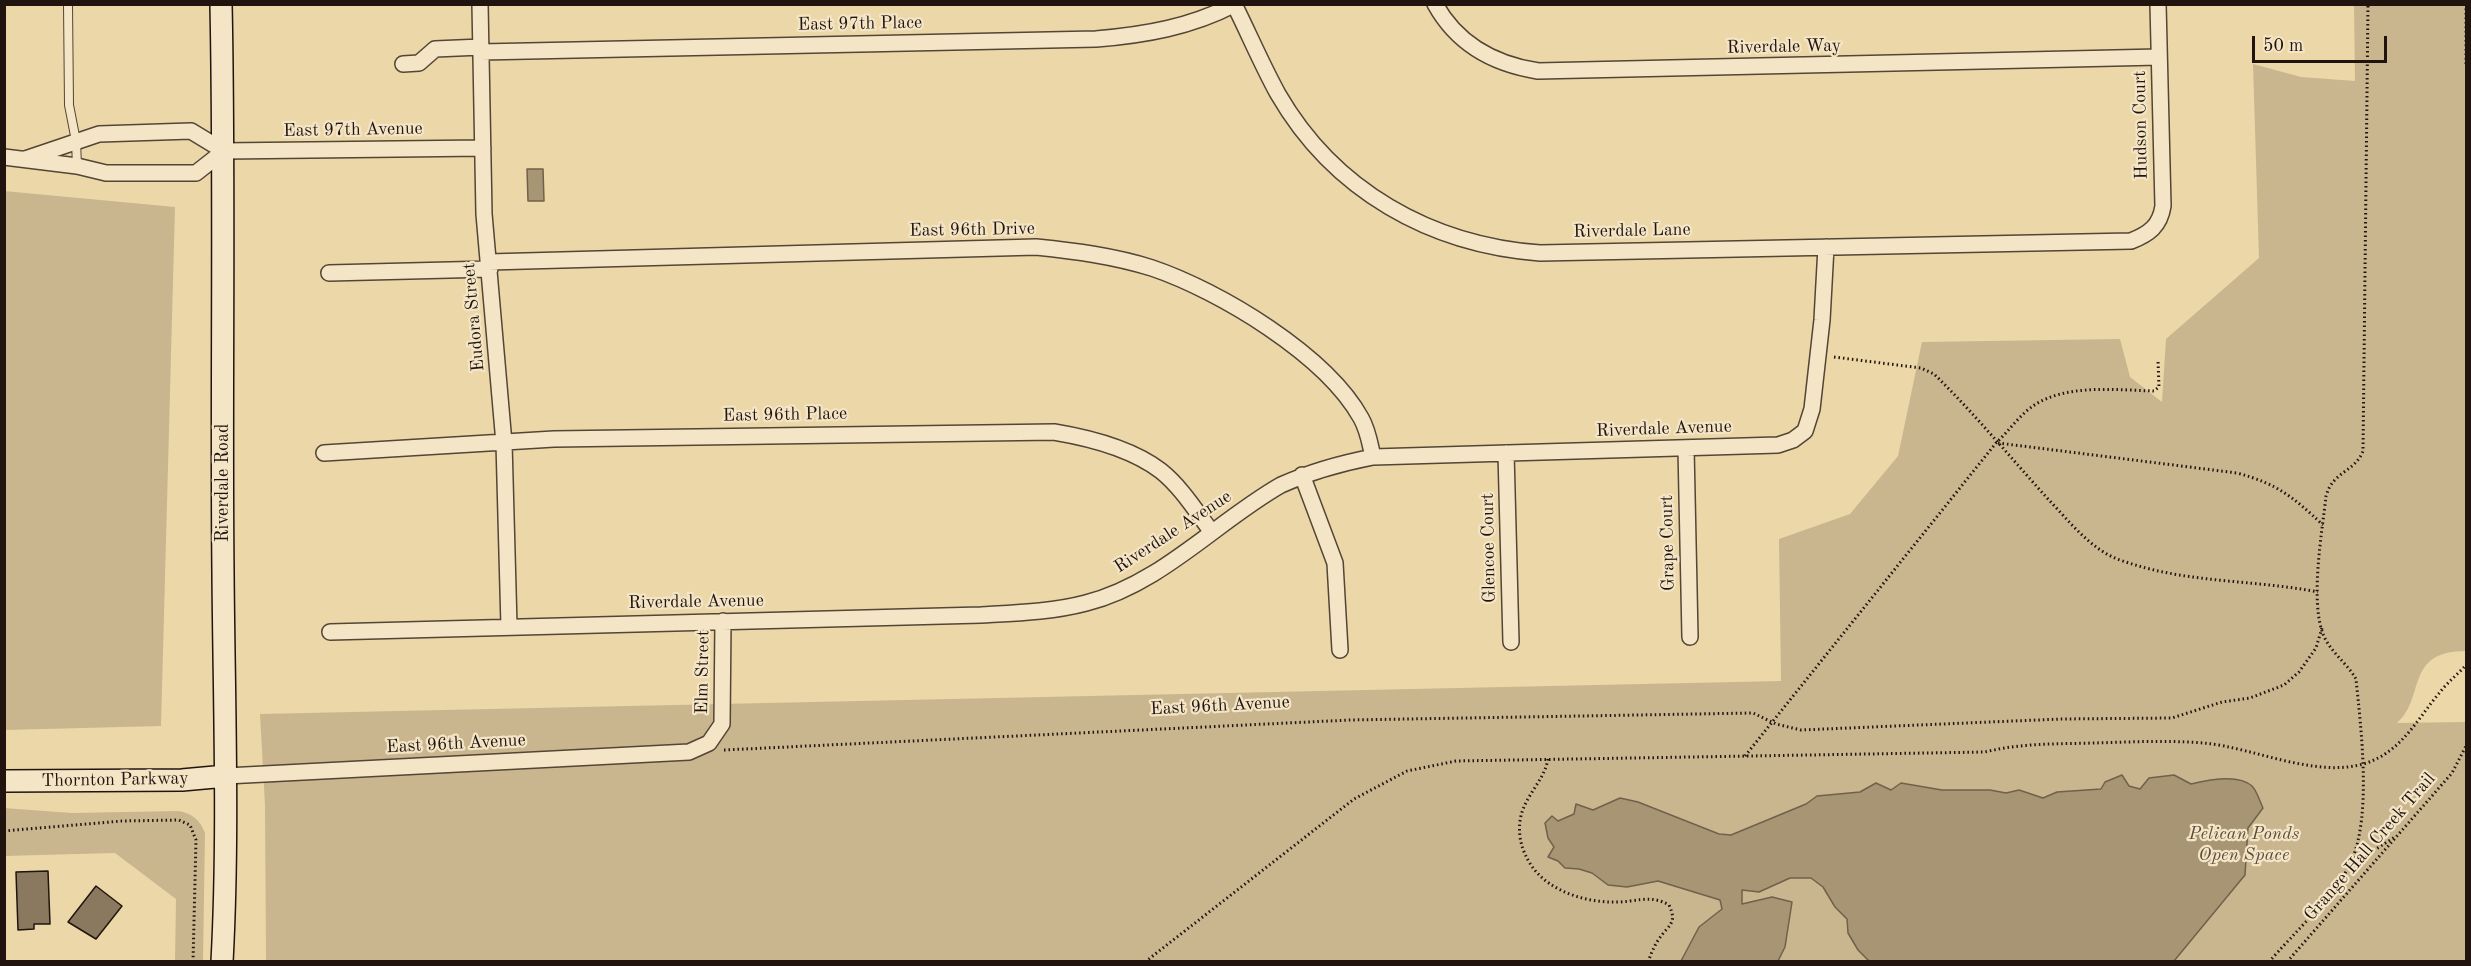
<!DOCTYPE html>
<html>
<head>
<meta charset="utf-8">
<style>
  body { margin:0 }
  #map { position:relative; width:2471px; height:966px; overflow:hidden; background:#ecd7a8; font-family:"Old Standard TT",serif }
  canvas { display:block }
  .frame { position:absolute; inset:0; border:6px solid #21140f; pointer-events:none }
  .scale { position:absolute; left:2252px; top:36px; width:135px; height:27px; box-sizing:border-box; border:3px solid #21140f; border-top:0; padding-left:8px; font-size:18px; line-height:21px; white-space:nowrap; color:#21140f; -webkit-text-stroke:4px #f3e5c6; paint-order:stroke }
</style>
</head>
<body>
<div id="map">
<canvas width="2471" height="966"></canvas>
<div class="frame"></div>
<div class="scale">50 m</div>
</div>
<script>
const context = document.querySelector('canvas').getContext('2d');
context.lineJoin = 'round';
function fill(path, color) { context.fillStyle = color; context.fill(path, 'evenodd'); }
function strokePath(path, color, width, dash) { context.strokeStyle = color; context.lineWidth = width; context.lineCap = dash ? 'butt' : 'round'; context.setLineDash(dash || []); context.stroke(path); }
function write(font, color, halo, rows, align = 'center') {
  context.font = font + ' "Old Standard TT",serif'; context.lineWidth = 4.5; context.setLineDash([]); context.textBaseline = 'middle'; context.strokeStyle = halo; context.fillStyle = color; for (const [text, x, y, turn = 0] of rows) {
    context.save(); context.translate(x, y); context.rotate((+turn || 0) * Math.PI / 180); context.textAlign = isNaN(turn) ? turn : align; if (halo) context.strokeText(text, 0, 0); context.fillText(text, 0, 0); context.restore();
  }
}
const green = new Path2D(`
  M 2354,5 L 2466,5 L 2466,651 C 2404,651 2426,698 2397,723 L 2466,722 L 2466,961 L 266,961 L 265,805 L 260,714 L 1781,681 L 1779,539 L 1850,514 L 1898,456 L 1922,342 L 2120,339 L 2130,377 L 2162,402 L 2166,339 L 2259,258 L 2253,64 L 2301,77 L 2355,81 Z
  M 4,191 L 175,207 L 161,726 L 5,730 Z
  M 4,808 L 72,813 L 178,811 C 192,813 200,820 205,833 L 203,961 L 175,961 L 176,899 L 115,853 L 5,856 Z`);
const water = new Path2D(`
  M 527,169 L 543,169 L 544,201 L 528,201 Z
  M 2122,775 L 2129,786 L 2140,789 L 2149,778 L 2174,775 L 2191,784 C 2207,780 2238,773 2252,786 C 2257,791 2260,802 2263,808 L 2248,828 L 2245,875 L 2174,961 L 1869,961 L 1858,950 L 1848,933 L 1847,919 L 1835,907 L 1823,887 L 1811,878 L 1790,878 L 1759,892 L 1742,890 L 1742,904 L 1772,897 L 1792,902 L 1785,947 L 1778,961 L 1681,961 L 1699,927 L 1722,909 L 1720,900 L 1658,881 L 1627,887 L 1608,885 L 1592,873 L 1579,869 L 1565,868 L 1558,861 L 1548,857 L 1554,847 L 1548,838 L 1545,823 L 1552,816 L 1558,821 L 1574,814 L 1576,804 L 1593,810 L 1620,798 L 1638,802 L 1719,834 L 1731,835 L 1806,804 L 1817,796 L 1860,792 L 1876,783 L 1891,790 L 1901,783 L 1942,790 L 1990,790 L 2006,793 L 2019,790 L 2043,798 L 2057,792 L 2101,789 L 2105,782 Z`);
const building = new Path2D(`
  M 48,871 L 50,924 L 34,924 L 34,929 L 18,930 L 16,872 Z
  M 96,886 L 122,906 L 96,939 L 68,922 Z`);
const path = new Path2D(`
  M 2466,4 L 2466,66
  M 1834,357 L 1921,368 L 1934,374 C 1974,413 2010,457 2048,499 C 2069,521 2091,550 2120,560 C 2187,584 2251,579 2318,592
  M 1998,443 L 2237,473 C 2278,484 2293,497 2323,525
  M 724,750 L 1350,720 L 1753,713 L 1776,724 L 1801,730 L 2061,719 L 2172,718 L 2222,702 L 2250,698 L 2284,685 L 2299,672 L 2316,648 L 2322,628
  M 1745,756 L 1996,443 C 2009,431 2021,413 2036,404 C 2069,384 2116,390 2154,391 L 2159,387 L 2158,360
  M 1548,759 C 1544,782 1523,797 1520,821 C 1518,837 1522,851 1531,865 C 1550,894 1595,906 1630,901 C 1645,899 1655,897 1669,905 C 1678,924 1668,925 1659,939 C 1654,946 1651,954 1648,962
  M 4,831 L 122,821 L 179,820 L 190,825 L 196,840 L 193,962
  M 2348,869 L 2357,861 L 2395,837
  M 1145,962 L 1354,799 L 1407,771 L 1456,761 L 1985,752 C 2021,743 2057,744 2094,743 C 2130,742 2166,740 2203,743 C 2256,747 2329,786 2380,757 C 2407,742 2421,714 2441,691 C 2448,682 2458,674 2466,665
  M 2269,962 C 2291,936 2338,892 2351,862 C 2372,816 2361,729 2356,679 C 2347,663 2330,652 2323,634 C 2310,600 2322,533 2326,496 C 2333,471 2355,472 2363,451 L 2368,4
  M 2287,962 L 2452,773 L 2466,746`);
const lane = new Path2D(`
  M 68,4 L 69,105 L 76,141 L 77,166`);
const street = new Path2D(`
  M 480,4 L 484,214 L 504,443 L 509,626
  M 1234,4 C 1249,34 1262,65 1278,94 C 1334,191 1431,245 1540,253 L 2131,241 C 2149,234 2160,226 2163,206 L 2158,4
  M 1435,4 C 1457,44 1493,64 1538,71 L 2159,57
  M 481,52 L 1096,39 C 1145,35 1191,27 1235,4
  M 403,64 L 419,63 L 435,49 L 481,47
  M 4,157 L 77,166 L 106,173 L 196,173 L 224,151
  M 25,159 L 99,134 L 191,131 L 224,151 L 483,148
  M 489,262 L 1036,247 C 1075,251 1114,256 1152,268 C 1220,291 1326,355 1361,418 C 1368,430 1370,444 1373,457
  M 329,273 L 490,269
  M 1686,448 L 1690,637
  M 324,453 L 554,439 L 1054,432 C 1090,438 1131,448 1161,471 C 1181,487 1196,511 1211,531
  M 1506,453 L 1511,642
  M 1302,475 L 1335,563 L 1340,650
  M 330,632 L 981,615 C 1016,613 1052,612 1086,603 C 1161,584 1216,522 1281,485 C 1310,472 1342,463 1373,457 L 1778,445 L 1793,440 L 1805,431 L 1812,409 L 1822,320 L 1826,247
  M 226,776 L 689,752 L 709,743 L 722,724 L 723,621`);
const secondary = new Path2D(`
  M 221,4 C 225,194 221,383 223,572 C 224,702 229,832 222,962
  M 4,781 L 182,780 L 226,776`);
const streetNames = [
  ["East 97th Place",860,24,-1],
  ["Riverdale Way",1784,47,-1],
  ["Hudson Court",2141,125,-91],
  ["East 97th Avenue",353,130,-1],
  ["East 96th Drive",972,230,-1],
  ["Riverdale Lane",1632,231,-1],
  ["Eudora Street",474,317,-95],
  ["East 96th Place",785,415,-1],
  ["Riverdale Avenue",1664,429,-2],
  ["Riverdale Road",223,483,-90],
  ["Riverdale Avenue",1173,532,-33],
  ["Grape Court",1668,543,-91],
  ["Glencoe Court",1489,548,-91],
  ["Riverdale Avenue",696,602,-1],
  ["Elm Street",703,672,-89],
  ["East 96th Avenue",1220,706,-3],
  ["East 96th Avenue",456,744,-3],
  ["Thornton Parkway",115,780,-1],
  ["Grange Hall Creek Trail",2370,847,-49]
];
const parkNames = [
  ["Pelican Ponds",2244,834],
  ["Open Space",2244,855]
];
fill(green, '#c9b68e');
fill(water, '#a79574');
strokePath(water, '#71614c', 1.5);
fill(building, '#8b795f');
strokePath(building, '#21140f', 1.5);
strokePath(lane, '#544535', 10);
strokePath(street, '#544535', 18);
strokePath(secondary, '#21140f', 24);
strokePath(path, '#21140f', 3, [1.5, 3]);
strokePath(lane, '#f3e5c6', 8);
strokePath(street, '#f3e5c6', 15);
strokePath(secondary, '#f3e5c6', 21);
write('18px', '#21140f', '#f3e5c6', streetNames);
write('italic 18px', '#5c4d3b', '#f3e5c6', parkNames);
</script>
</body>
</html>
